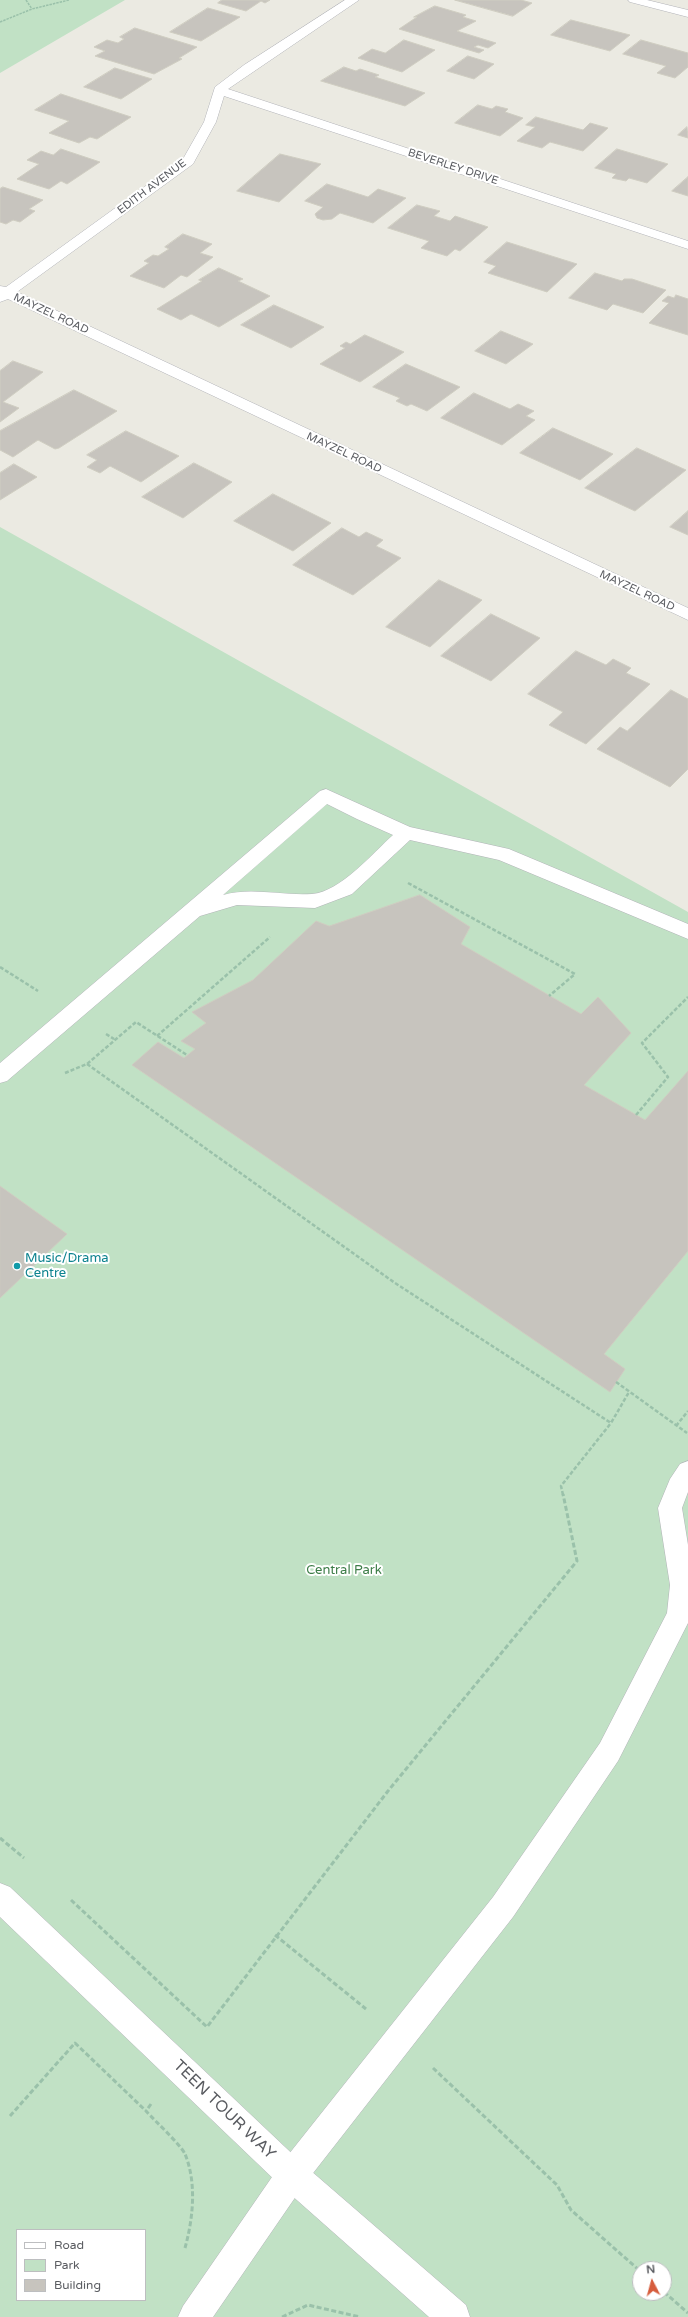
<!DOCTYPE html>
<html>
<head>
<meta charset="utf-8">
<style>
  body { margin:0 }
  #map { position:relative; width:688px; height:2317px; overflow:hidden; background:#ebeae2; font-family:"Varela Round",sans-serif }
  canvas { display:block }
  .legend { position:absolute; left:16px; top:2229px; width:130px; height:72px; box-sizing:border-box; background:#fff; border:1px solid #bdbec0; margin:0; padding:5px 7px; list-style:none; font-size:12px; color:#5a5c61 }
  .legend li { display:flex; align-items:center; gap:8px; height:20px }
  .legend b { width:20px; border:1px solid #bdbec0 }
  .north { position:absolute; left:632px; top:2261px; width:40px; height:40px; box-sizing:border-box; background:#fff; border:1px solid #bdbec0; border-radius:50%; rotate:354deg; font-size:11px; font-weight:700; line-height:16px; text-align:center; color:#5a5c61 }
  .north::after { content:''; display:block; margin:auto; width:14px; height:18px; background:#d65d3d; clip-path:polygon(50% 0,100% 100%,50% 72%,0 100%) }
</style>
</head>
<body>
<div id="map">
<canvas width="688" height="2317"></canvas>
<ul class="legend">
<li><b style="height:5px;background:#fff"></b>Road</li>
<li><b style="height:11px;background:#c1e1c5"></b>Park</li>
<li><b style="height:11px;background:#c7c4be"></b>Building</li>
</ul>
<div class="north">N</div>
</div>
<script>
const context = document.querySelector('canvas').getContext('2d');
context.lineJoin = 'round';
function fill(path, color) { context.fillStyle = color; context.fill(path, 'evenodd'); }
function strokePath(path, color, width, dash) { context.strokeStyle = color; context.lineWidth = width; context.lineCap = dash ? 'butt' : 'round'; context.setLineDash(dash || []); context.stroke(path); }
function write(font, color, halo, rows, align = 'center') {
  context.font = font + ' "Varela Round",sans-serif'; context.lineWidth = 4; context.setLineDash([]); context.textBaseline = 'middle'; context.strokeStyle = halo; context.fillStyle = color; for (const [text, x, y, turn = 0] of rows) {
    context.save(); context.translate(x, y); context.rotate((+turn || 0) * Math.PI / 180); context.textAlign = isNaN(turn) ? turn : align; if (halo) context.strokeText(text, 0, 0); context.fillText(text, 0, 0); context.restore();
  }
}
const green = new Path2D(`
  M 0,0 L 125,0 L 0,73 Z
  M 0,527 L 688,912 L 688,2317 L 0,2317 ZM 17,2230 L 145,2230 L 145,2300 L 17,2300 ZM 640,2269 L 664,2269 L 664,2293 L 640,2293 Z`);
const building = new Path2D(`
  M 222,0 L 270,0 L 265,3 L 261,1 L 246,11 L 218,3 Z
  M 455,0 L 521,0 L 532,3 L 513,16 Z
  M 435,6 L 466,15 L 463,17 L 476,21 L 457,31 L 496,43 L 488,48 L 478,45 L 474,47 L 484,50 L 479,53 L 399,29 L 417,17 L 414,17 Z
  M 208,8 L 240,17 L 201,41 L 170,32 Z
  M 571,20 L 630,35 L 610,51 L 551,35 Z
  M 135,28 L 197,47 L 179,58 L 182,59 L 154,74 L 95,56 L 105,51 L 94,47 L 107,40 L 118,43 L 124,39 L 120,37 Z
  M 404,40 L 435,50 L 402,72 L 358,58 L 372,49 L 385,53 Z
  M 641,40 L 688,53 L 688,67 L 675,78 L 657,73 L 666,66 L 623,54 Z
  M 468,56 L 494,64 L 474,79 L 447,71 Z
  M 344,67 L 356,71 L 360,69 L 379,75 L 375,77 L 425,93 L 405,106 L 321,81 Z
  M 115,68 L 152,79 L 121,99 L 84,87 Z
  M 61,94 L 131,117 L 97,139 L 90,137 L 79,143 L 49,133 L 69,121 L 35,110 Z
  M 478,105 L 492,109 L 496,106 L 508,109 L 505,112 L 523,118 L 500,136 L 455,123 Z
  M 536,117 L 583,130 L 590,123 L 608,128 L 583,151 L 550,142 L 542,148 L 517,141 L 535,127 L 526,125 Z
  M 687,127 L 688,138 L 678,135 Z
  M 61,149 L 100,162 L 67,184 L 61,181 L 49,189 L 17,179 L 39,164 L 27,160 L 41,151 L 53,155 Z
  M 617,149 L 668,164 L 647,183 L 629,178 L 626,181 L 612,178 L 616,174 L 595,168 Z
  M 280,154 L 321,164 L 279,202 L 237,191 Z
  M 688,177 L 688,196 L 672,191 Z
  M 327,184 L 368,197 L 378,189 L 406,198 L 373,223 L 340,213 L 332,219 L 323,220 L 317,218 L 315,214 L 323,207 L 305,201 Z
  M 3,187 L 43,200 L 29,209 L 35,211 L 20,222 L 13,220 L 6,224 L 0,222 L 0,189 Z
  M 417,205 L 440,211 L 434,216 L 450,221 L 455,216 L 488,227 L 460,251 L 455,249 L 447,256 L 421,248 L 429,241 L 388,228 Z
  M 183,234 L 212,244 L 200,253 L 213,257 L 187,277 L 181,275 L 164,288 L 130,276 L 149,263 L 144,261 L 153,255 L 158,256 L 169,249 L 165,247 Z
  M 507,242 L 577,264 L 547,292 L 488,273 L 496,266 L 484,262 Z
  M 219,268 L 243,279 L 238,281 L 270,296 L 219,327 L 191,314 L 181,320 L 157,309 L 202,281 L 199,280 Z
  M 595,273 L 622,281 L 624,279 L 632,279 L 666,290 L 643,313 L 613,304 L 607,310 L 569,298 Z
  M 676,295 L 688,299 L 688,335 L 649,323 L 669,303 L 662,301 L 668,296 L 674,298 Z
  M 274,305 L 324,327 L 291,348 L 241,325 Z
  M 501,331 L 533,344 L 506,364 L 475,351 Z
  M 365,335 L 404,352 L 360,382 L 320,364 L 345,348 L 340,346 L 346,342 L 350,344 Z
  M 13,361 L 43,372 L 3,402 L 19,408 L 0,422 L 0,371 Z
  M 406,364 L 460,387 L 427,411 L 411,404 L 407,406 L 396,401 L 400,398 L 373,387 Z
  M 74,390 L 117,411 L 59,448 L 55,449 L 38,440 L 13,457 L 0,450 L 0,431 Z
  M 474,393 L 510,409 L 518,404 L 534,411 L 526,416 L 535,420 L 502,445 L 441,418 Z
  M 553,428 L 613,454 L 580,480 L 520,453 Z
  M 126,431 L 179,456 L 141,482 L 110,466 L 100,473 L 87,467 L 97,460 L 87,455 Z
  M 637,448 L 686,470 L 635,511 L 585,488 Z
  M 194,463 L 232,482 L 183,518 L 142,497 Z
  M 14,464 L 37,477 L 0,500 L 0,473 Z
  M 273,494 L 331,523 L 293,551 L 234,521 Z
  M 688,511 L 688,535 L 670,527 Z
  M 342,528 L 359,537 L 366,532 L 383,540 L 376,546 L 401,558 L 353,595 L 293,565 Z
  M 439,580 L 482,600 L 430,647 L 386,627 Z
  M 491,614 L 540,638 L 491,681 L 441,656 Z
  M 576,651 L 606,665 L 613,659 L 631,668 L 626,673 L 650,684 L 586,744 L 549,725 L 563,712 L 528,694 Z
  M 671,690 L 688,699 L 688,769 L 670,787 L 597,749 L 620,727 L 627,731 Z
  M 420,895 L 470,927 L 461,944 L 581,1014 L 598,997 L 631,1033 L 584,1085 L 645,1120 L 688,1071 L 688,1251 L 604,1354 L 625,1369 L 610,1392 L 132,1065 L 158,1042 L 184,1058 L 195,1049 L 181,1041 L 206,1023 L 192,1012 L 253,980 L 316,921 L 329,926 Z
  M 0,1186 L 67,1234 L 0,1298 Z`);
const pathFar2 = new Path2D(`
  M 26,0 L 32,9
  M 0,22 L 32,9 L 69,0`);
const pathFar1 = new Path2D(`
  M 408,883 L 575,974 L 549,996
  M 0,967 L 38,991
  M 106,1034 L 114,1039
  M 157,1036 L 270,937
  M 87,1064 L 395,1283 L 611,1423 L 629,1392
  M 65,1073 L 87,1064 L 136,1022 L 187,1055
  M 636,1115 L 668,1077 L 642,1043 L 688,997
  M 616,1382 L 687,1433
  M 676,1426 L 688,1411
  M 563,1495 L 561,1486 L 611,1423`);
const path = new Path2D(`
  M 0,1838 L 24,1858
  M 71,1900 L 207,2027 L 388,1791 L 577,1561 L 563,1494
  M 275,1935 L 366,2009
  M 433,2068 L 557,2185 L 571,2210 L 640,2271
  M 151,2104 L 146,2111 C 154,2120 181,2145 185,2154 C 197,2183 193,2219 185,2248
  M 10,2116 L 75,2043 L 146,2111
  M 664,2292 L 688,2313
  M 282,2317 L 308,2305 L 360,2317`);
const service = new Path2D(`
  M 326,789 L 410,827 L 509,849 L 688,924 L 688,939 L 499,860 L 410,840 L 352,894 L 315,908 L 237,905 L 200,916 L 7,1081 L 0,1083 L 0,1063 L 320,791 ZM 327,804 L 357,819 L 393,835 C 373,853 340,892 312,894 C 282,896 252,887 223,895 Z
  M 688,1461 L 688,1492 L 682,1508 L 688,1545 L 688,1623 L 618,1761 L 513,1917 L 303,2186 L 213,2317 L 178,2317 L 183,2306 L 281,2164 L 493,1897 L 600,1743 L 667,1613 L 670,1585 L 658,1508 L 670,1479 L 680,1464 Z`);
const minor = new Path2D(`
  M 345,0 L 359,0 L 228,89 L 688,241 L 688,249 L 224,96 L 216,122 L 193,164 L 17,292 L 688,608 L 688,620 L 8,299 L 0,302 L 0,286 L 6,287 L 183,159 L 204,122 L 215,87 L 244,65 Z
  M 628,0 L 647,0 L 688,10 L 688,17 L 630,2 Z
  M 0,1883 L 10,1887 L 303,2164 L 466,2305 L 470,2317 L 429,2317 L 281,2186 L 0,1917 Z`);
const markers = [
  [17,1266,4,"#0f9aa8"]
];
const farStreetnames = [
  ["BEVERLEY DRIVE",453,167,18],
  ["EDITH AVENUE",152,187,-37],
  ["MAYZEL ROAD",51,314,25],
  ["MAYZEL ROAD",344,453,25],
  ["MAYZEL ROAD",637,591,25]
];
const cultureNames = [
  ["Music/Drama",25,1259],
  ["Centre",25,1274]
];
const parkNames = [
  ["Central Park",344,1571]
];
const nearStreetnames = [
  ["TEEN TOUR WAY",224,2110,44]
];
fill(green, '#c1e1c5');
fill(building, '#c7c4be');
strokePath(building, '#cfcdc1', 1);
strokePath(service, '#b2b3b8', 1);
strokePath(minor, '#b2b3b8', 1);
strokePath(pathFar2, '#9ac1aa', 1.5, [2.5, 1]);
strokePath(pathFar1, '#9ac1aa', 2.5, [4, 2]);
strokePath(path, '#9ac1aa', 3, [5, 2.5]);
fill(service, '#fff');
fill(minor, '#fff');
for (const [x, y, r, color] of markers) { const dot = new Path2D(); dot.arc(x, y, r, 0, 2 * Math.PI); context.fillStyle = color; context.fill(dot); strokePath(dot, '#fff', 1.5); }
write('11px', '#5a5c61', '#fff', farStreetnames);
write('13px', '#0d838f', '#fff', cultureNames, 'left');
write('13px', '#3d7d48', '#fff', parkNames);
write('16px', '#5a5c61', '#fff', nearStreetnames);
</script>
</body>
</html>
